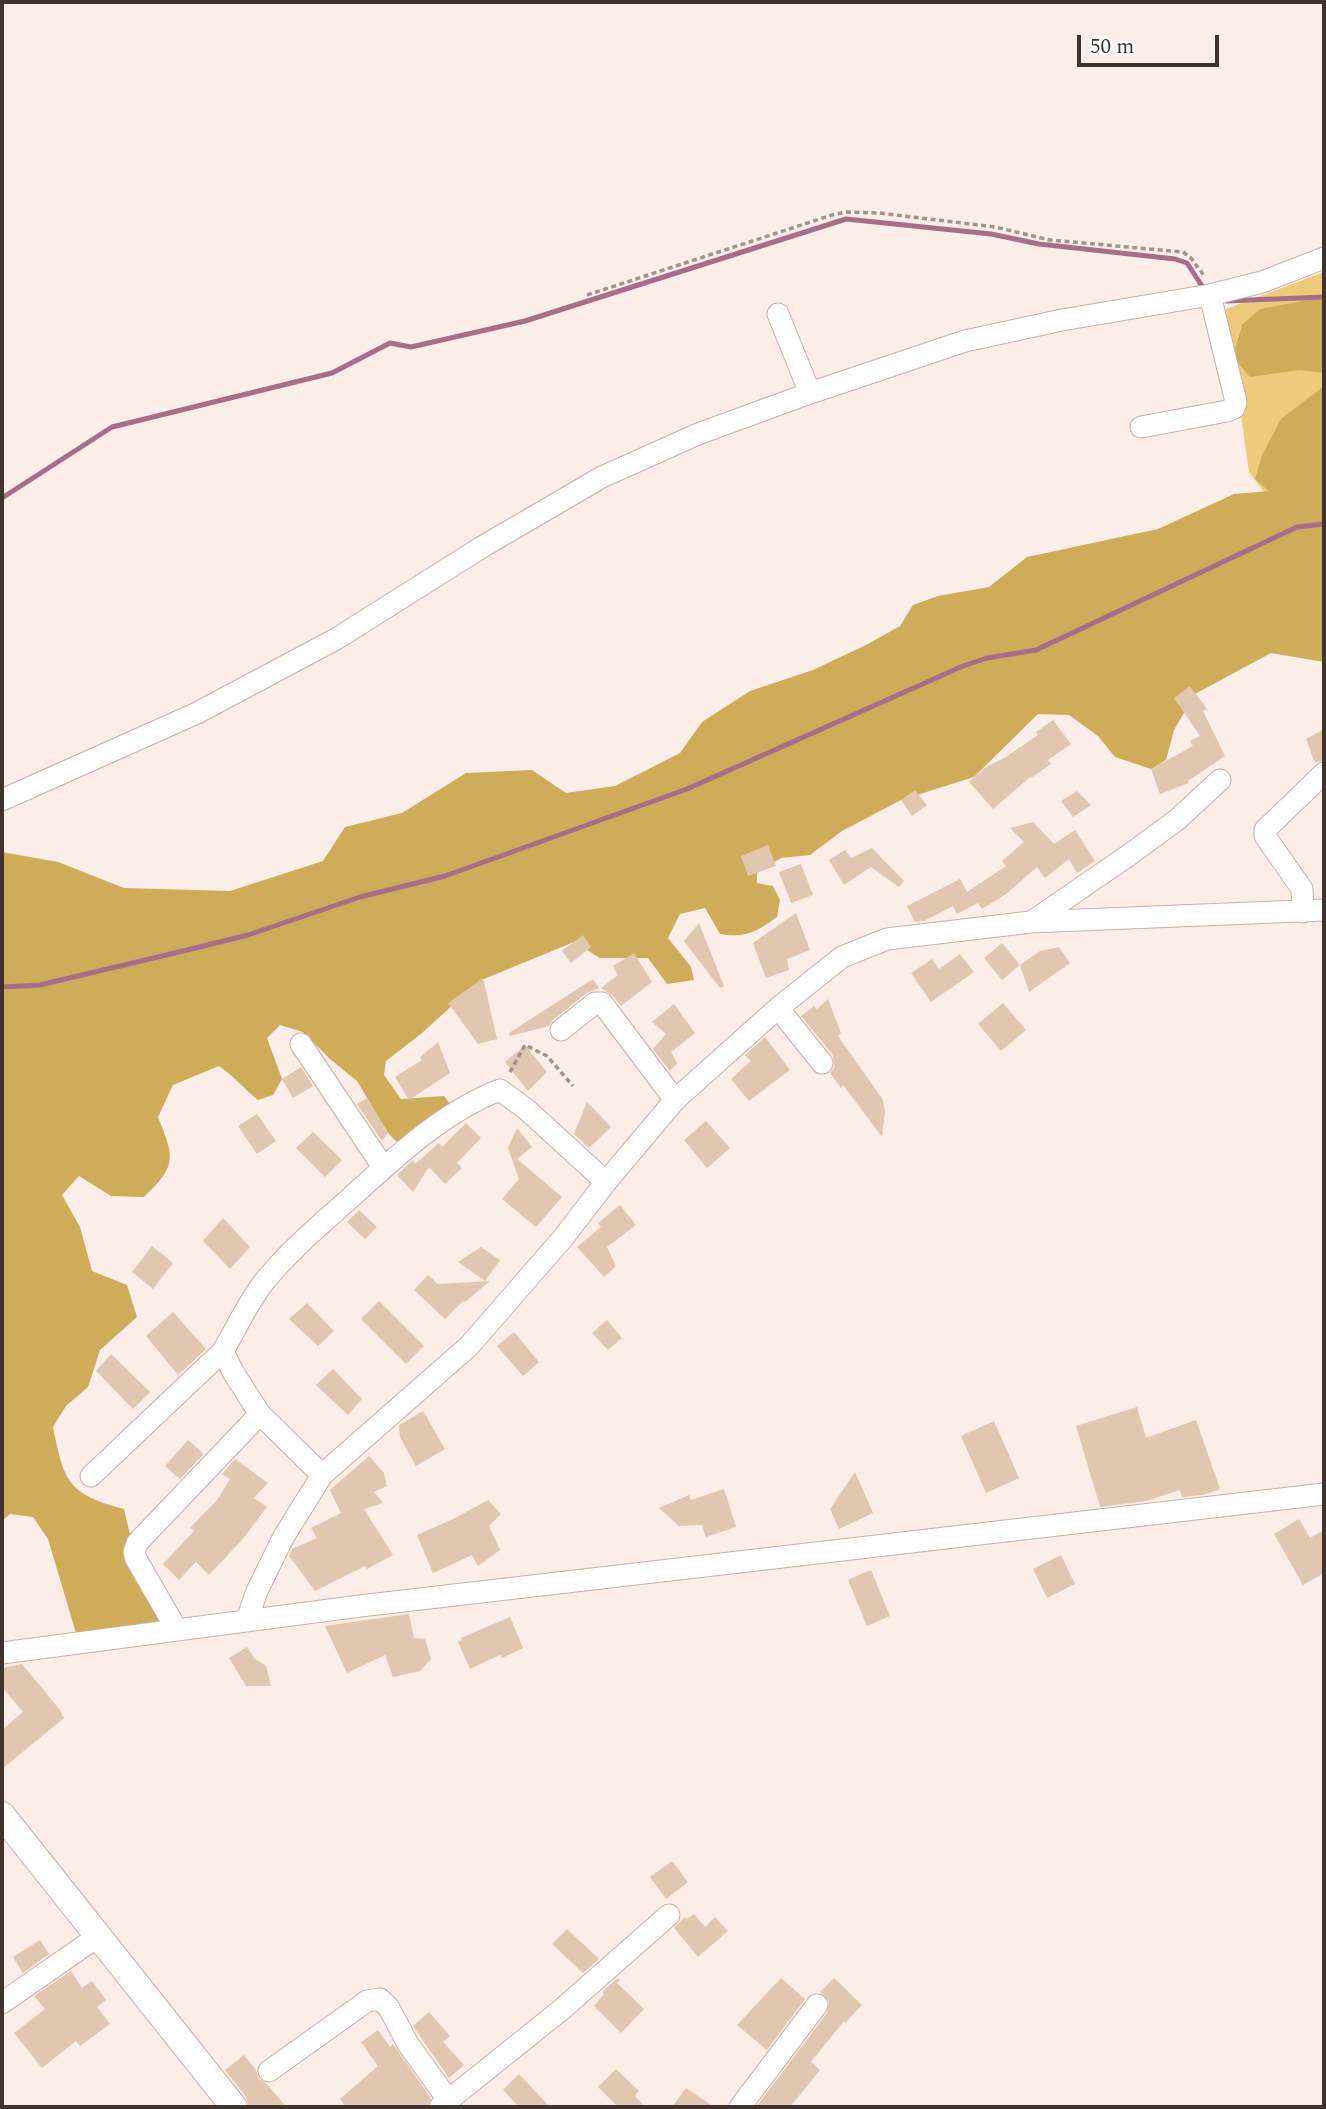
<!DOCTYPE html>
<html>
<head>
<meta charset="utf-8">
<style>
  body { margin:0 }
  #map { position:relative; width:1326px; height:2109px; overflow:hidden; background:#fcede9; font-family:Spectral,serif }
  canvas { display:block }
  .frame { position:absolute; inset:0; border:4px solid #40322e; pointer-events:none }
  .scale { position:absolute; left:1077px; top:35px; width:142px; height:32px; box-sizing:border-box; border:4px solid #40322e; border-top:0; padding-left:9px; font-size:21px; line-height:24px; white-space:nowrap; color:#40322e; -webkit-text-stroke:5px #fff; paint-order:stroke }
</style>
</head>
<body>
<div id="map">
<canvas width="1326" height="2109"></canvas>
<div class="frame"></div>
<div class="scale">50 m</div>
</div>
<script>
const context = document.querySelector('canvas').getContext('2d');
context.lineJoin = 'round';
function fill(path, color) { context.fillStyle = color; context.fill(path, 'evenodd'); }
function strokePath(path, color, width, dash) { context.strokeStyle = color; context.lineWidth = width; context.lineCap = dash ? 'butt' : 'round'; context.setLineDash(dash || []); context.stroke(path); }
const green = new Path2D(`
  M 1324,272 L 1324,484 L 1290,490 L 1264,492 L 1249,472 L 1226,309 Z`);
const forest = new Path2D(`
  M 1324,297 L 1324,373 L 1299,370 L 1250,377 L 1233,357 L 1242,325 L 1260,309 Z
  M 1324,386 L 1324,662 L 1271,653 L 1195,694 L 1174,730 L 1166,760 L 1151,769 L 1115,757 L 1098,736 L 1069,715 L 1038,714 L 974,777 L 901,800 L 842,831 L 810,855 L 781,858 L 757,873 L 757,883 L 773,886 L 780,900 L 777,917 C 756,932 747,938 720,934 L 705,908 L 680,914 L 668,938 L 691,967 L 694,980 L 667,984 L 648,958 L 600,958 L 574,942 L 479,981 L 422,1033 L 386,1061 L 384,1075 L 401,1099 L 444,1096 L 450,1104 L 398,1143 L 388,1133 L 357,1081 L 330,1059 L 303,1032 L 280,1025 L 267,1038 L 282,1079 L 273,1095 L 258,1100 C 244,1089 234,1076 219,1066 L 173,1085 L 158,1117 C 174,1157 178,1165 144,1197 L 111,1196 L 79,1176 L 62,1195 L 80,1227 L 92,1271 L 127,1285 L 137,1317 L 100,1350 L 88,1387 L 66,1406 L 53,1427 C 64,1481 67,1494 124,1509 L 134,1552 L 168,1631 L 76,1633 L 48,1539 L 33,1517 L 10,1514 L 2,1521 L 2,852 L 58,862 L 124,888 L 230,891 L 323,861 L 345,827 L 402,813 L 466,773 L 532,770 L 566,793 L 615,786 L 680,753 L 702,722 L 750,691 L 813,670 L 866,645 L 900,626 L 913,605 L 938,596 L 989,587 L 1027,557 L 1158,529 L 1234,494 L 1269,491 L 1255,479 L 1262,455 L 1281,419 Z`);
const stream = new Path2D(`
  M 1226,301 L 1324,297
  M 2,498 L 112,427 L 332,373 L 390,343 L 411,347 L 525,321 L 846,219 L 991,234 L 1039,244 L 1175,259 L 1187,263 L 1202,286
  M 2,987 L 40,985 L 183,951 L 248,935 L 360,897 L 445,876 L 687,789 L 963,666 L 987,658 L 1036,650 L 1297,527 L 1324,524`);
const building = new Path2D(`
  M 1190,686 L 1207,709 L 1203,711 L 1225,756 L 1188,781 L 1189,783 L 1160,794 L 1151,769 L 1193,746 L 1190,741 L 1200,736 L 1174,698 Z
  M 1053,720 L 1071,744 L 1048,760 L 1051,764 L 1031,778 L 1030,777 L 993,809 L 969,782 L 986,767 L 1006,757 L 1038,735 L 1036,732 Z
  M 1324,729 L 1324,760 L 1315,763 L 1306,739 Z
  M 915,790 L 927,805 L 912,816 L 901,800 Z
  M 1077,791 L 1091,805 L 1073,817 L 1061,801 Z
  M 1033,822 L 1054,844 L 1075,830 L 1095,861 L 1077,873 L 1069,859 L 1045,878 L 1037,867 L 1006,894 L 982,909 L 978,903 L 957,914 L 953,906 L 924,921 L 915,922 L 907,906 L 960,879 L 967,892 L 1006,866 L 1002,861 L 1024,842 L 1010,828 Z
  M 768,845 L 776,866 L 748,876 L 741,856 Z
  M 872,848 L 904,881 L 899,887 L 871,867 L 844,885 L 829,860 L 845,850 L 851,858 Z
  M 801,864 L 813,895 L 791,903 L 779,872 Z
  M 796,913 L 810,950 L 787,959 L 789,970 L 766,978 L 753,943 Z
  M 699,923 L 724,986 L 720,988 L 684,941 Z
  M 583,935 L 591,947 L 571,963 L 562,951 Z
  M 1002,943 L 1020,965 L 1002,980 L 984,958 Z
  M 1059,947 L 1070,963 L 1029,992 L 1020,965 L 1040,951 Z
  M 634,953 L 652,982 L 621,1006 L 612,995 L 601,988 L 618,975 L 613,966 Z
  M 960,954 L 974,972 L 931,1002 L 911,973 L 932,959 L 939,969 Z
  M 483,978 L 497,1039 L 478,1044 L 448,1003 Z
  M 593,979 L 599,988 L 587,993 L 553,1020 L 549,1026 L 510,1036 L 509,1033 Z
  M 828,999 L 841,1033 L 838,1036 L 883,1100 L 885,1112 L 882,1137 L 843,1085 L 841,1088 L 830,1073 L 834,1067 L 833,1055 L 801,1016 L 814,1006 L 817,1009 Z
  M 1003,1003 L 1026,1030 L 1001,1051 L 978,1024 Z
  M 674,1004 L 695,1033 L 671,1052 L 677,1063 L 670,1071 L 653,1049 L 666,1034 L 652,1022 Z
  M 765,1037 L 790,1070 L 749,1101 L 731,1079 L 751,1061 L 745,1055 Z
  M 438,1042 L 450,1073 L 409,1100 L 395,1077 L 422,1060 L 420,1057 Z
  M 525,1045 L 547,1072 L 528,1091 L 505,1062 Z
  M 301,1067 L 313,1086 L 293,1098 L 282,1079 Z
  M 367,1098 L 388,1133 L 382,1141 L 357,1104 Z
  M 587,1102 L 611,1127 L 589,1148 L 574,1134 Z
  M 257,1114 L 276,1141 L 257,1154 L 238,1126 Z
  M 706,1121 L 730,1148 L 707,1168 L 684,1140 Z
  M 466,1123 L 481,1138 L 457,1163 L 462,1168 L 445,1184 L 429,1167 L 413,1192 L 397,1175 L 413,1160 L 415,1164 L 439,1143 L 442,1147 Z
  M 517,1128 L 532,1147 L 517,1159 L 562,1197 L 536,1227 L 502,1199 L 519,1179 L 508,1148 Z
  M 313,1132 L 342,1160 L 325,1177 L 296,1148 Z
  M 620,1205 L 636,1225 L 607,1247 L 616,1266 L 604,1277 L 577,1247 L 601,1227 L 598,1223 Z
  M 359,1210 L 377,1227 L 365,1239 L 347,1222 Z
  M 223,1218 L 250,1247 L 230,1269 L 203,1241 Z
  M 152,1246 L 173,1263 L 153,1289 L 132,1272 Z
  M 481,1247 L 500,1260 L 485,1281 L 458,1262 Z
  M 428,1275 L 438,1284 L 490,1281 L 465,1302 L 463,1301 L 445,1319 L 414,1290 Z
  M 379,1301 L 424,1346 L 406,1364 L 361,1319 Z
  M 307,1303 L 334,1331 L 318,1346 L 289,1319 Z
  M 173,1312 L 206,1349 L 178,1375 L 146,1336 Z
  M 607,1320 L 622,1338 L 608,1350 L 592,1333 Z
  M 514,1332 L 539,1362 L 523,1376 L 497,1346 Z
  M 111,1354 L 150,1392 L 133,1409 L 96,1371 Z
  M 333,1369 L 362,1399 L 348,1415 L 316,1385 Z
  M 1137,1407 L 1146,1438 L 1196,1420 L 1220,1489 L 1203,1495 L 1182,1497 L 1180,1490 L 1146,1501 L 1100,1507 L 1076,1426 Z
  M 423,1411 L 445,1449 L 416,1466 L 400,1437 L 399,1425 Z
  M 994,1421 L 1019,1478 L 986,1493 L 961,1436 Z
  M 188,1440 L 204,1454 L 180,1479 L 165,1466 Z
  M 369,1456 L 384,1473 L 387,1486 L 374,1492 L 383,1503 L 364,1509 L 393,1555 L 367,1569 L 365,1566 L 315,1591 L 289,1556 L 292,1549 L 317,1538 L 311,1528 L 341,1513 L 330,1490 Z
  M 235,1459 L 268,1483 L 254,1498 L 267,1507 L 242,1540 L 209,1575 L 196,1562 L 179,1580 L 163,1564 L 194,1531 L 190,1528 L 217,1500 L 230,1479 L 222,1474 Z
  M 855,1472 L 873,1513 L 839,1529 L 830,1509 Z
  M 724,1489 L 736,1527 L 706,1537 L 702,1525 L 679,1526 L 659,1508 L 689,1495 L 691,1500 Z
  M 488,1500 L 501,1514 L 489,1526 L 500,1550 L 478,1566 L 472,1555 L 433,1573 L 417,1535 L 453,1519 Z
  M 1299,1519 L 1310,1538 L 1324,1530 L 1324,1573 L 1303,1585 L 1274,1534 Z
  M 1061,1555 L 1075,1584 L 1047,1598 L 1033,1569 Z
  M 871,1570 L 890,1616 L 867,1626 L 848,1580 Z
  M 409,1614 L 414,1638 L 425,1639 L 431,1659 L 420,1671 L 393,1677 L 385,1655 L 347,1673 L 325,1626 Z
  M 510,1617 L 523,1648 L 502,1658 L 500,1655 L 470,1669 L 458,1642 L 462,1640 L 461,1638 Z
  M 247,1647 L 254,1658 L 266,1666 L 271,1686 L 246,1686 L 229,1658 Z
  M 22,1664 L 60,1710 L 64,1718 L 2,1769 L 2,1730 L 23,1712 L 2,1687 L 2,1668 Z
  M 672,1861 L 688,1882 L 666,1899 L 650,1877 Z
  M 694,1914 L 705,1927 L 715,1917 L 728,1931 L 698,1957 L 674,1928 L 685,1917 L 687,1919 Z
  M 567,1929 L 599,1959 L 583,1973 L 552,1944 Z
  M 40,1940 L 49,1954 L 23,1973 L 13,1957 Z
  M 71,1971 L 82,1988 L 92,1981 L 106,2000 L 97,2007 L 110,2024 L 80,2046 L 76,2041 L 42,2068 L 14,2033 L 45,2009 L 34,1996 Z
  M 618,1978 L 620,1980 L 617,1983 L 644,2009 L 621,2033 L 594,2006 L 604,1994 L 602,1992 Z
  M 781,1978 L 805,1999 L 767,2050 L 737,2025 Z
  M 834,1978 L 862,2005 L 845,2023 L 844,2021 L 811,2062 L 820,2070 L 790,2107 L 756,2107 L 827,2013 L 829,2001 L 820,1992 Z
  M 429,2012 L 450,2036 L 443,2042 L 464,2065 L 449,2078 L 413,2026 Z
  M 378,2030 L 390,2047 L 393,2044 L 431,2098 L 427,2107 L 346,2107 L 340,2099 L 378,2066 L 361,2042 Z
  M 244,2055 L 256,2070 L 259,2079 L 267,2084 L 286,2107 L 249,2107 L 246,2097 L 225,2070 Z
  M 616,2069 L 639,2091 L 635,2096 L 645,2107 L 618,2107 L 598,2087 Z
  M 519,2074 L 550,2107 L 519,2107 L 503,2090 Z
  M 686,2088 L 714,2107 L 672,2107 Z`);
const path = new Path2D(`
  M 587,295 L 832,215 L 846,212 L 879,213 L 995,227 L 1050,240 L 1183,252 L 1191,258 L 1205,277
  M 510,1072 L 525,1045 L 547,1056 L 573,1086`);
const minor = new Path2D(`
  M 778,314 L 810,393
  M 1141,427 L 1227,411 L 1234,408 L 1236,402 L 1210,295
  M 2,800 L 197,713 L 336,639 L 482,547 L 602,477 L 698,434 L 810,393 L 965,341 L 1062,320 L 1210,295 L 1262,282 L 1324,258
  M 1303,912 L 1302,889 L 1265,836 L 1265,830 L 1324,773
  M 1033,921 L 1129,855 L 1178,819 L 1220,780
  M 778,1008 L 822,1063
  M 561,1030 L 595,1003 L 602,1003 L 675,1100
  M 301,1044 L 383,1167
  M 322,1475 L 260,1414 L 233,1372 L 223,1351 C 236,1329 248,1302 264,1282 C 288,1252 320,1225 349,1199 C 395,1158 442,1112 500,1090 L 526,1109 L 606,1182
  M 91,1476 L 223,1351
  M 247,1620 L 257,1591 L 283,1538 L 322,1475 L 469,1346 L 563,1238 L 606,1182 L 675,1100 L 778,1008 L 842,957 L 887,939 L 1031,922 L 1324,910
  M 177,1630 L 136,1559 L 134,1552 L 137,1543 L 260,1414
  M 2,1653 L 360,1606 L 1324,1494
  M 2,2003 L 97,1937
  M 269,2071 L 367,2001 L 380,1999 L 389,2008 L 408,2044 L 449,2101
  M 440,2107 L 561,2010 L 669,1915
  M 740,2107 L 817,2005`);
const major = new Path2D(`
  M 2,1815 L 234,2107`);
fill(green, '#eecb7b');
fill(forest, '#cfac5a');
strokePath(stream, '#a86d88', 5);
fill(building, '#e1c6b0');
strokePath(minor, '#cfaca2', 23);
strokePath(major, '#cfaca2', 28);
strokePath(path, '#a1928e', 3.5, [5, 3.5]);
strokePath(minor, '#fff', 21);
strokePath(major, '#fff', 26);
</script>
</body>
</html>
